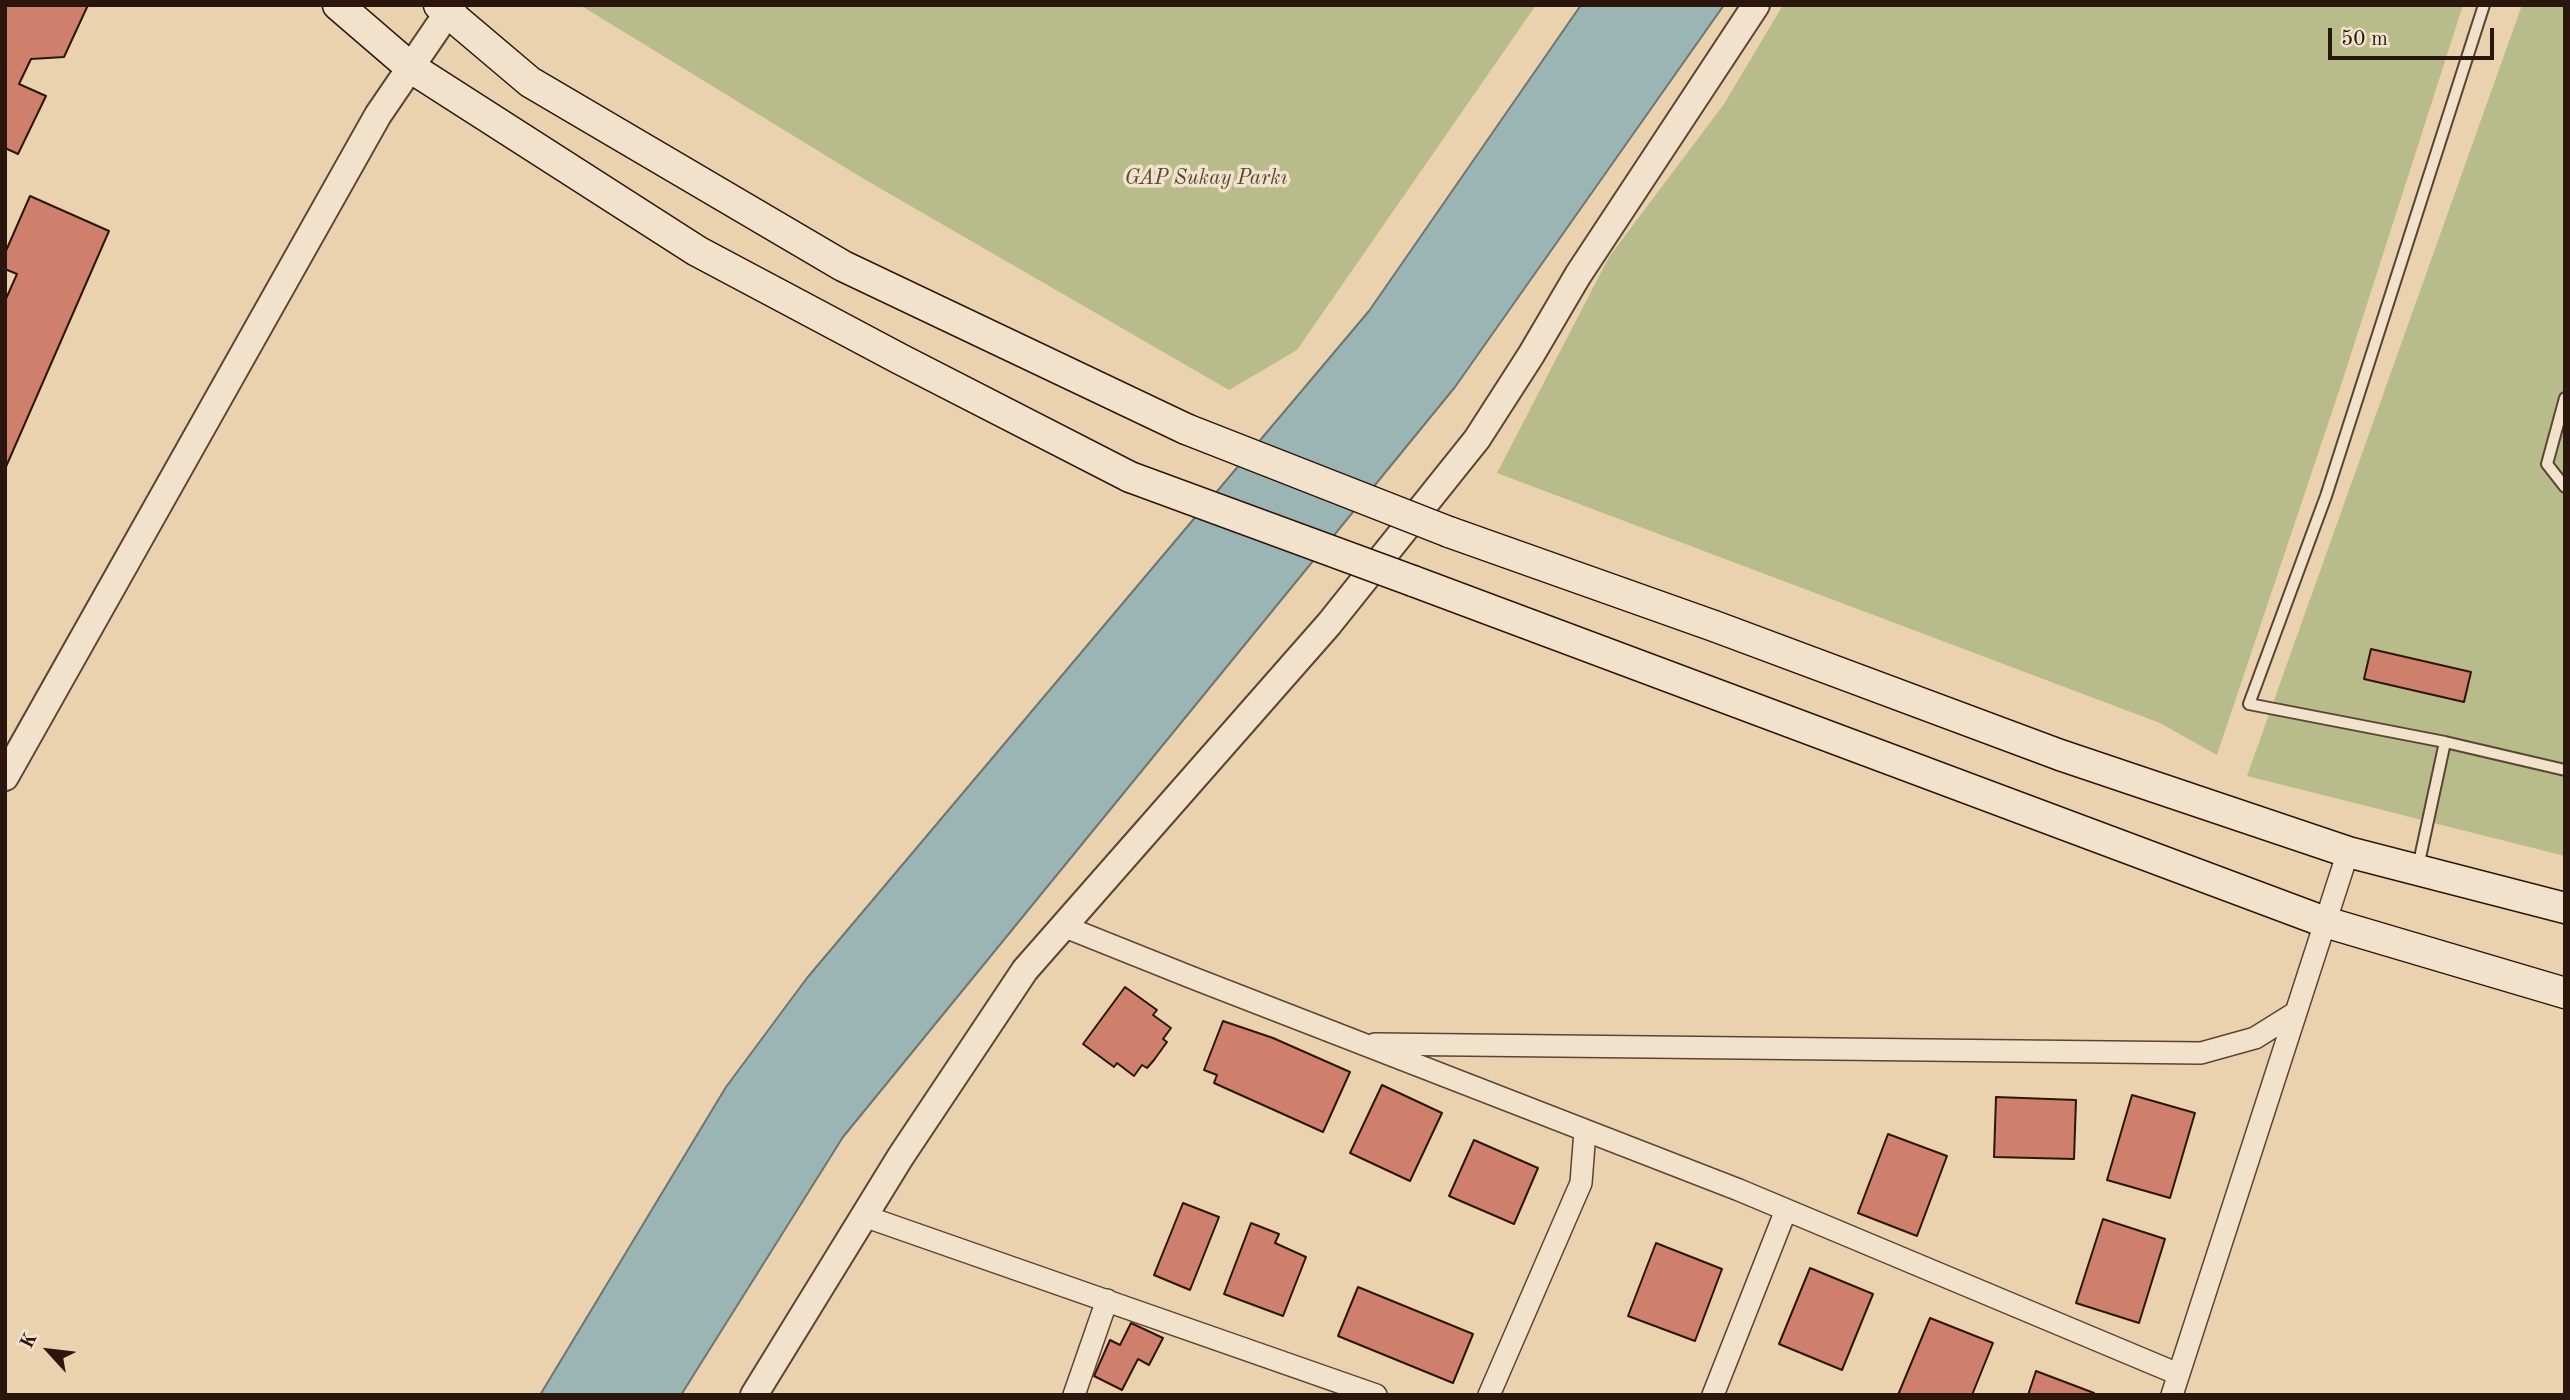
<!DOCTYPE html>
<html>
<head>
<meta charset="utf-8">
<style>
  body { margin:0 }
  #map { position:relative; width:2570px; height:1400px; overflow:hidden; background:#ebd2af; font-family:"Old Standard TT",serif }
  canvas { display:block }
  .frame { position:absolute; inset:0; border:7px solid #2a160c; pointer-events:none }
  .north { position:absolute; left:14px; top:1316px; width:70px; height:70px; -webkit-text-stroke:5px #f2e2cb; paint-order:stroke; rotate:297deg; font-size:19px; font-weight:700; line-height:28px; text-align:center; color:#2a160c }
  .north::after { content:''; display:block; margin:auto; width:24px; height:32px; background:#2a160c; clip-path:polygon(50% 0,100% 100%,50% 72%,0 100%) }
  .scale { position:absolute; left:2328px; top:28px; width:166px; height:32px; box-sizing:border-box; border:4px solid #2a160c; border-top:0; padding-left:9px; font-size:21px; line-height:24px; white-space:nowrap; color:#2a160c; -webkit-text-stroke:5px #f2e2cb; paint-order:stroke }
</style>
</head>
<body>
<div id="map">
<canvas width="2570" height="1400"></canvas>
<div class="frame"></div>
<div class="north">K</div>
<div class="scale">50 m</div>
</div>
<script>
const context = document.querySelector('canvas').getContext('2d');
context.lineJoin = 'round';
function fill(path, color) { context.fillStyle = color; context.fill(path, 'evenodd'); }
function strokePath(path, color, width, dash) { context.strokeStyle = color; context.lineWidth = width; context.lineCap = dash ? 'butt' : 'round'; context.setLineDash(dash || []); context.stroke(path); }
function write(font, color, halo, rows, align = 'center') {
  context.font = font + ' "Old Standard TT",serif'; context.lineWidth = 7; context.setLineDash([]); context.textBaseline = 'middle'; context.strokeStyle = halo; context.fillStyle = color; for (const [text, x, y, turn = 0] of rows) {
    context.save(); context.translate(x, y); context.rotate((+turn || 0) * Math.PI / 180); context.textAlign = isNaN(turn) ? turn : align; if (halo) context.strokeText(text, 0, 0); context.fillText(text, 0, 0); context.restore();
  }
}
const green = new Path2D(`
  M 580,5 L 1536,5 L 1297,350 L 1229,390 L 864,179 Z
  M 1783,5 L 2463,5 L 2342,382 L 2217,755 L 2160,723 L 1497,473 L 1609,257 L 1724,104 Z
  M 2522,5 L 2565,5 L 2565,856 L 2247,776 Z`);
const water = new Path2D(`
  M 1581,5 L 1724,5 L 1455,387 L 843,1137 L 681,1395 L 540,1395 L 726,1087 L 807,978 L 1369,311 Z`);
const building = new Path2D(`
  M 5,5 L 88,5 L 64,57 L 31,59 L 19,84 L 46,96 L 18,154 L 5,148 Z
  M 30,196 L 109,231 L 5,469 L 5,301 L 17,274 L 5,269 L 5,253 Z
  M 2371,649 L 2471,672 L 2464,702 L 2364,679 Z
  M 1125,987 L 1157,1010 L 1153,1015 L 1171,1028 L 1163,1039 L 1167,1042 L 1154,1060 L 1147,1068 L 1142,1065 L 1134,1076 L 1117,1063 L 1114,1067 L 1083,1044 Z
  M 1223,1021 L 1273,1038 L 1350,1072 L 1323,1132 L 1214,1083 L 1217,1075 L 1204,1070 Z
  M 1382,1085 L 1442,1113 L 1410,1181 L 1350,1153 Z
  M 2132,1095 L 2195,1113 L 2170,1198 L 2107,1180 Z
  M 1996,1097 L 2076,1100 L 2074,1159 L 1994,1157 Z
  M 1888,1134 L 1947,1156 L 1917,1236 L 1858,1213 Z
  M 1474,1140 L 1538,1168 L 1514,1224 L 1449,1196 Z
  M 1183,1203 L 1219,1217 L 1190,1290 L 1154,1275 Z
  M 2103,1219 L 2165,1239 L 2139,1323 L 2076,1303 Z
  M 1251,1223 L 1279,1234 L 1275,1243 L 1306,1257 L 1283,1316 L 1224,1294 Z
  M 1656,1243 L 1722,1269 L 1695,1341 L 1628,1316 Z
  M 1810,1268 L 1873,1294 L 1842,1370 L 1779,1344 Z
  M 1358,1287 L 1473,1334 L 1453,1383 L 1338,1336 Z
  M 1930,1318 L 1993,1343 L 1972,1395 L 1898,1395 Z
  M 1131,1323 L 1163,1338 L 1149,1365 L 1138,1359 L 1122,1390 L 1094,1376 L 1110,1340 L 1120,1345 Z
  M 2036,1371 L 2094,1393 L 2094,1395 L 2028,1395 Z`);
const service = new Path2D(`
  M 2484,5 L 2326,496 L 2249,704 L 2445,742 L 2565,770
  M 2565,487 L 2547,464 L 2565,398
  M 2418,867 L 2445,742`);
const minor = new Path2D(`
  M 1063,926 L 1193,978 L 1739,1190 L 2178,1374
  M 1375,1044 L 2201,1053 L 2255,1038 L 2295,1013
  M 864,1216 L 1376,1395
  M 1074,1395 L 1107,1300
  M 1489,1395 L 1581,1183 L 1585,1131
  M 1713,1395 L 1786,1210
  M 2172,1395 L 2348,852`);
const tertiary = new Path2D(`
  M 5,777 L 378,115 L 453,5
  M 754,1395 L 901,1156 L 1025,970 L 1329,624 L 1477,439 L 1531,355 L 1578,275 L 1756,5`);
const secondary = new Path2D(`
  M 338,5 L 410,67 L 697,251 L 900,359 L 1130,477
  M 439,5 L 530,82 L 843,266 L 1186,429
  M 1449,532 L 1714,626 L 2060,755 L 2348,852 L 2565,908
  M 1413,581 L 2325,922 L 2565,993`);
const secondaryBridge = new Path2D(`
  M 1186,429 L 1449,532
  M 1130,477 L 1413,581`);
const parkNames = [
  ["GAP Sukay Parkı",1206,178]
];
fill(green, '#b8bb8a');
fill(water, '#9bb5b4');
strokePath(water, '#6e7571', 2);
fill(building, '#ce806c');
strokePath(building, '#2a160c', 2);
strokePath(service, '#5a4535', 14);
strokePath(minor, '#5a4535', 24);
strokePath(tertiary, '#5a4535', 30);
strokePath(secondary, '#2a160c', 33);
strokePath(service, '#f2e2cb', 10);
strokePath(minor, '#f2e2cb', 21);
strokePath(tertiary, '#f2e2cb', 26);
strokePath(secondary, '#f2e2cb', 30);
strokePath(secondaryBridge, '#2a160c', 33, []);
strokePath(secondaryBridge, '#f2e2cb', 30);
write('italic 21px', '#554832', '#f2e2cb', parkNames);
</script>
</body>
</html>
